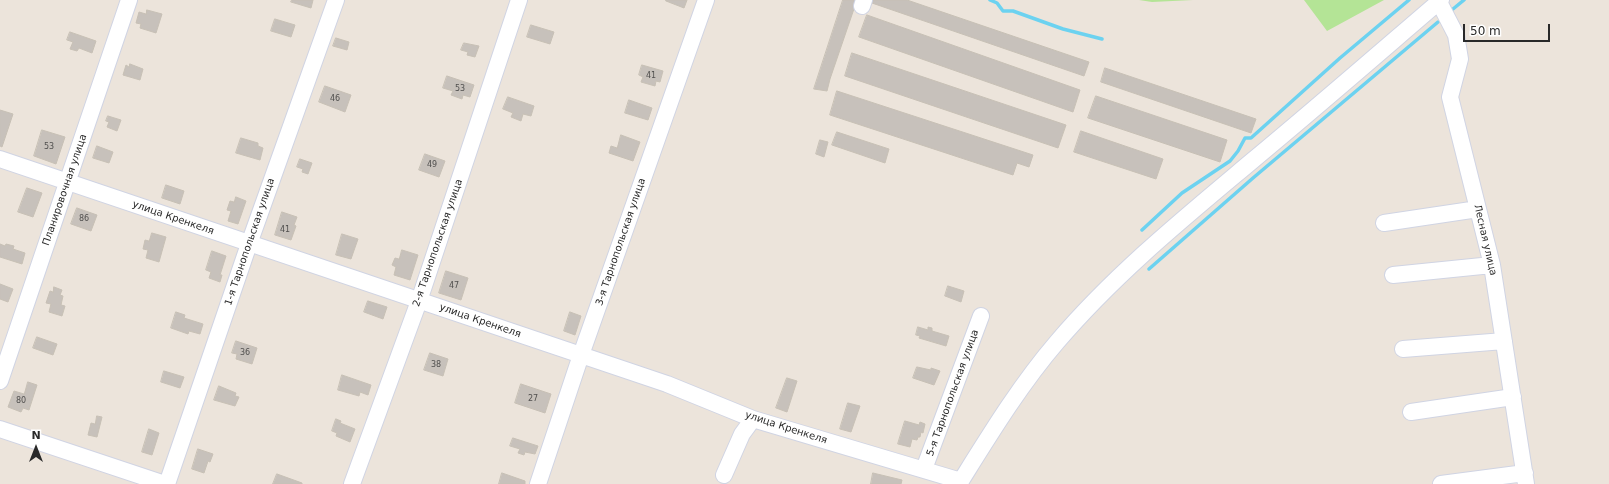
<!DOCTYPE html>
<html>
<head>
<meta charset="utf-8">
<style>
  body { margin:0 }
  #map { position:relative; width:1609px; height:484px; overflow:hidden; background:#ece4db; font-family:"DejaVu Sans",sans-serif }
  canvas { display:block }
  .north { position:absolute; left:16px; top:428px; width:40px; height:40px; -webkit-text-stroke:3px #fff; paint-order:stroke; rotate:0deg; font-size:11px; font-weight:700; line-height:16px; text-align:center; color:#292929 }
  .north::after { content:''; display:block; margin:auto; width:14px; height:18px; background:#292929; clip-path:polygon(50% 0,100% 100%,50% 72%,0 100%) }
  .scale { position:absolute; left:1463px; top:24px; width:87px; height:18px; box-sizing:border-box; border:2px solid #292929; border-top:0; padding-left:5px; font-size:12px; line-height:14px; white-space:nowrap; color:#292929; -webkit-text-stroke:3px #fff; paint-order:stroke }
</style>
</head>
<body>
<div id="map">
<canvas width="1609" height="484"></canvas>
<div class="north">N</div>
<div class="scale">50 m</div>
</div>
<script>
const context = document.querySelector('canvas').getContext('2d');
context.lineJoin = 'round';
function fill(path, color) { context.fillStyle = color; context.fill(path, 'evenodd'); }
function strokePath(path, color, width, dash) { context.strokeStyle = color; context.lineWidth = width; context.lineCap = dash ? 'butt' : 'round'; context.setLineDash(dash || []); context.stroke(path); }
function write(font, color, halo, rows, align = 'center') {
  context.font = font + ' "DejaVu Sans",sans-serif'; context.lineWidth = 3; context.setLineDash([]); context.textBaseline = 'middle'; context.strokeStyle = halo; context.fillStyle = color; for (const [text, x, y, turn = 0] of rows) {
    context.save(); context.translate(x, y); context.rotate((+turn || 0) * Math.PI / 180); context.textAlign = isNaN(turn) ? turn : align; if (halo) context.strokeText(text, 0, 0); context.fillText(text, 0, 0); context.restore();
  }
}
const green = new Path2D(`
  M 1139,0 L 1193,0 L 1152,2 Z
  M 1304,0 L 1384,0 L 1327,31 Z`);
const stream = new Path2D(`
  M 990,0 L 997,3 L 1003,11 L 1013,11 L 1063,29 L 1102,39
  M 1453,9 L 1464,0
  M 1142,230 L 1182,193 L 1230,161 L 1238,151 L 1245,138 L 1251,138 L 1340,58 L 1409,0
  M 1149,269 L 1253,178 L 1438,22`);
const building = new Path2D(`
  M 292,0 L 313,0 L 311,8 L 291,2 Z
  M 666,0 L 687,0 L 684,8 L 666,1 Z
  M 843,0 L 857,0 L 830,79 L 827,91 L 814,89 Z
  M 870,0 L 907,0 L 1089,62 L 1084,76 L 869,2 Z
  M 147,10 L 162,14 L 156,33 L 140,28 L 141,24 L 136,23 L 139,12 L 146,14 Z
  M 867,15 L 1080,90 L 1073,112 L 859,37 Z
  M 275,19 L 295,25 L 291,37 L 271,31 Z
  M 531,25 L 554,32 L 550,44 L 527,37 Z
  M 70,32 L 96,41 L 92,53 L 79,48 L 77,51 L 70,49 L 73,42 L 67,40 Z
  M 336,38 L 349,42 L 347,50 L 333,46 Z
  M 464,43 L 479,46 L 475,57 L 467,55 L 468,52 L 461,50 Z
  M 852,53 L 1066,125 L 1058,148 L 845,76 Z
  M 130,64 L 143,69 L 140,80 L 123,75 L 126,65 L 129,67 Z
  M 642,65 L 663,71 L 660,82 L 656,81 L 655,86 L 641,82 L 643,77 L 639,75 Z
  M 1105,68 L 1256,119 L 1251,133 L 1101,82 Z
  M 447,76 L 474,85 L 470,97 L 463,95 L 462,99 L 451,95 L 453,91 L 443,88 Z
  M 325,86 L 351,95 L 345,112 L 319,102 Z
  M 837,91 L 1033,155 L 1029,167 L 1017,163 L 1013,175 L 830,115 Z
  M 1096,96 L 1227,140 L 1220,162 L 1088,118 Z
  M 508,97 L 534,106 L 531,116 L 523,114 L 521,121 L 511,117 L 513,113 L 503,109 Z
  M 629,100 L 652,108 L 648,120 L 625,113 Z
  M 0,110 L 13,114 L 2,147 L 0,146 Z
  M 108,116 L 121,120 L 117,131 L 107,127 L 109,122 L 106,121 Z
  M 42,130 L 65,137 L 56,164 L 34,156 Z
  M 1081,131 L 1163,159 L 1156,179 L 1074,152 Z
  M 837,132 L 889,149 L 885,163 L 832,145 Z
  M 621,135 L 640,142 L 633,161 L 609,153 L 611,146 L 617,148 Z
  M 241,138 L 258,143 L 258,146 L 263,148 L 260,160 L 236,153 Z
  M 820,140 L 828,142 L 824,157 L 816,154 Z
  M 97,146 L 113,152 L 109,163 L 93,158 Z
  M 425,154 L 445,161 L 439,177 L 419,170 Z
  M 300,159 L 312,163 L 308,174 L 302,172 L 303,169 L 297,167 Z
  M 166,185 L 184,191 L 180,204 L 162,198 Z
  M 27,188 L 42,193 L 33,217 L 18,212 Z
  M 236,197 L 246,201 L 238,224 L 228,221 L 231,211 L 227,210 L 230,201 L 234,202 Z
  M 77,208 L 97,215 L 91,231 L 71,224 Z
  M 282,212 L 297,217 L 294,225 L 296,226 L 291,240 L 275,235 Z
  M 152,233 L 166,237 L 159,262 L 146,258 L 148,250 L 143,249 L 145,240 L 149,241 Z
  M 342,234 L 358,239 L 351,259 L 336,255 Z
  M 0,244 L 5,246 L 6,244 L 14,246 L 13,249 L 25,253 L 22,264 L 0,257 Z
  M 402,250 L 418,255 L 410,280 L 394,275 L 396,267 L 392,265 L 395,258 L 399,259 Z
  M 212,251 L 226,256 L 220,275 L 222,275 L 220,282 L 209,278 L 211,272 L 206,270 Z
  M 446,271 L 468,278 L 461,300 L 439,293 Z
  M 0,284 L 13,289 L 8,302 L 0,299 Z
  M 948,286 L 964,291 L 961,302 L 945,296 Z
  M 54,287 L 62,290 L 60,295 L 63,296 L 61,305 L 65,306 L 62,316 L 49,312 L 51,304 L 46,303 L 50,291 L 53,292 Z
  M 368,301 L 387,307 L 383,319 L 364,312 Z
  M 176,312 L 185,315 L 184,318 L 203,324 L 200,334 L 189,331 L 188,334 L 171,328 Z
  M 570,312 L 581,316 L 575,335 L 564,331 Z
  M 918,327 L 928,330 L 928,327 L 932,328 L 932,331 L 949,336 L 946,346 L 919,338 L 920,336 L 916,335 Z
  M 37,337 L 57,344 L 53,355 L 33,348 Z
  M 236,341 L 257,348 L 252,364 L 236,359 L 237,354 L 232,353 Z
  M 430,353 L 448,359 L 443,376 L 424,370 Z
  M 917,367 L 931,370 L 931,368 L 940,371 L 934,385 L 913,378 Z
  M 164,371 L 184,377 L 180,388 L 161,382 Z
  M 342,375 L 371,385 L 368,395 L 360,392 L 359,396 L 338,390 Z
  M 787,378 L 797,381 L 787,412 L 776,408 Z
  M 28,382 L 37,385 L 29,410 L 23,408 L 21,412 L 8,407 L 14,391 L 24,394 Z
  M 521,384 L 551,394 L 545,413 L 515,403 Z
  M 219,386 L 236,393 L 235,396 L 239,397 L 235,406 L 214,400 Z
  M 848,403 L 860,406 L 851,432 L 840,429 Z
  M 97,416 L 102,417 L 97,437 L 88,435 L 91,423 L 95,424 Z
  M 336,419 L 341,421 L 340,423 L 355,429 L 350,442 L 336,436 L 337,433 L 332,431 Z
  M 905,421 L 919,425 L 920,422 L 925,424 L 923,433 L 921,432 L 920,437 L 918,437 L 917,440 L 912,439 L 910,447 L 898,444 Z
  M 149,429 L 159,433 L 152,455 L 142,452 Z
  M 513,438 L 538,446 L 535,454 L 525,452 L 524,455 L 518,453 L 520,449 L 510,446 Z
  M 198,449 L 213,454 L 210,462 L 208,461 L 204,473 L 192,469 Z
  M 502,473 L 525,481 L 525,484 L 499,484 Z
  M 873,473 L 902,480 L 901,484 L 871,484 Z
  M 277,474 L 302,483 L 302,484 L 273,484 Z`);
const minor = new Path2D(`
  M 1439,2 L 1456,35 L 1460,59 L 1450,97 L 1492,265 L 1526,484
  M 862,6 L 864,0
  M 0,159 L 667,384 L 753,419 L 961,481
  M 1384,223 L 1478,209
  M 1393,275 L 1492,265
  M 1403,349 L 1504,341
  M 0,381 L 129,0
  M 1411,412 L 1513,397
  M 0,429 L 165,484
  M 924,469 L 981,316
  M 724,475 L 742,434 L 753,419
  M 167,484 L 249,244 L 336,0
  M 352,484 L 419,301 L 519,0
  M 538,484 L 581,355 L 706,0
  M 959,484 C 989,436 1020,385 1057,342 C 1115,274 1184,218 1252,161 C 1316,108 1378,54 1441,0
  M 1441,484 L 1525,473`);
const numberNames = [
  ["41",651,76],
  ["53",460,89],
  ["46",335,99],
  ["53",49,147],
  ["49",432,165],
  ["86",84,219],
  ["41",285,230],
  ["47",454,286],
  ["36",245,353],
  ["38",436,365],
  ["27",533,399],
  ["80",21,401]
];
const streetNames = [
  ["Планировочная улица",65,190,-71],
  ["улица Кренкеля",173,218,19],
  ["Лесная улица",1485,240,77],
  ["1-я Тарнопольская улица",250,242,-71],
  ["3-я Тарнопольская улица",621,242,-71],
  ["2-я Тарнопольская улица",438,243,-71],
  ["улица Кренкеля",480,321,19],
  ["5-я Тарнопольская улица",953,393,-70],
  ["улица Кренкеля",786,428,18]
];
fill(green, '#b4e496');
strokePath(stream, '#6cd2f0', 3.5);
fill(building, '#c7c1bb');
strokePath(building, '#c7c0b5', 1);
strokePath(minor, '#d0d4e3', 18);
strokePath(minor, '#fff', 16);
write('8px', '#504f4e', null, numberNames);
write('10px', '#292929', '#fff', streetNames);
</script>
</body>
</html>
